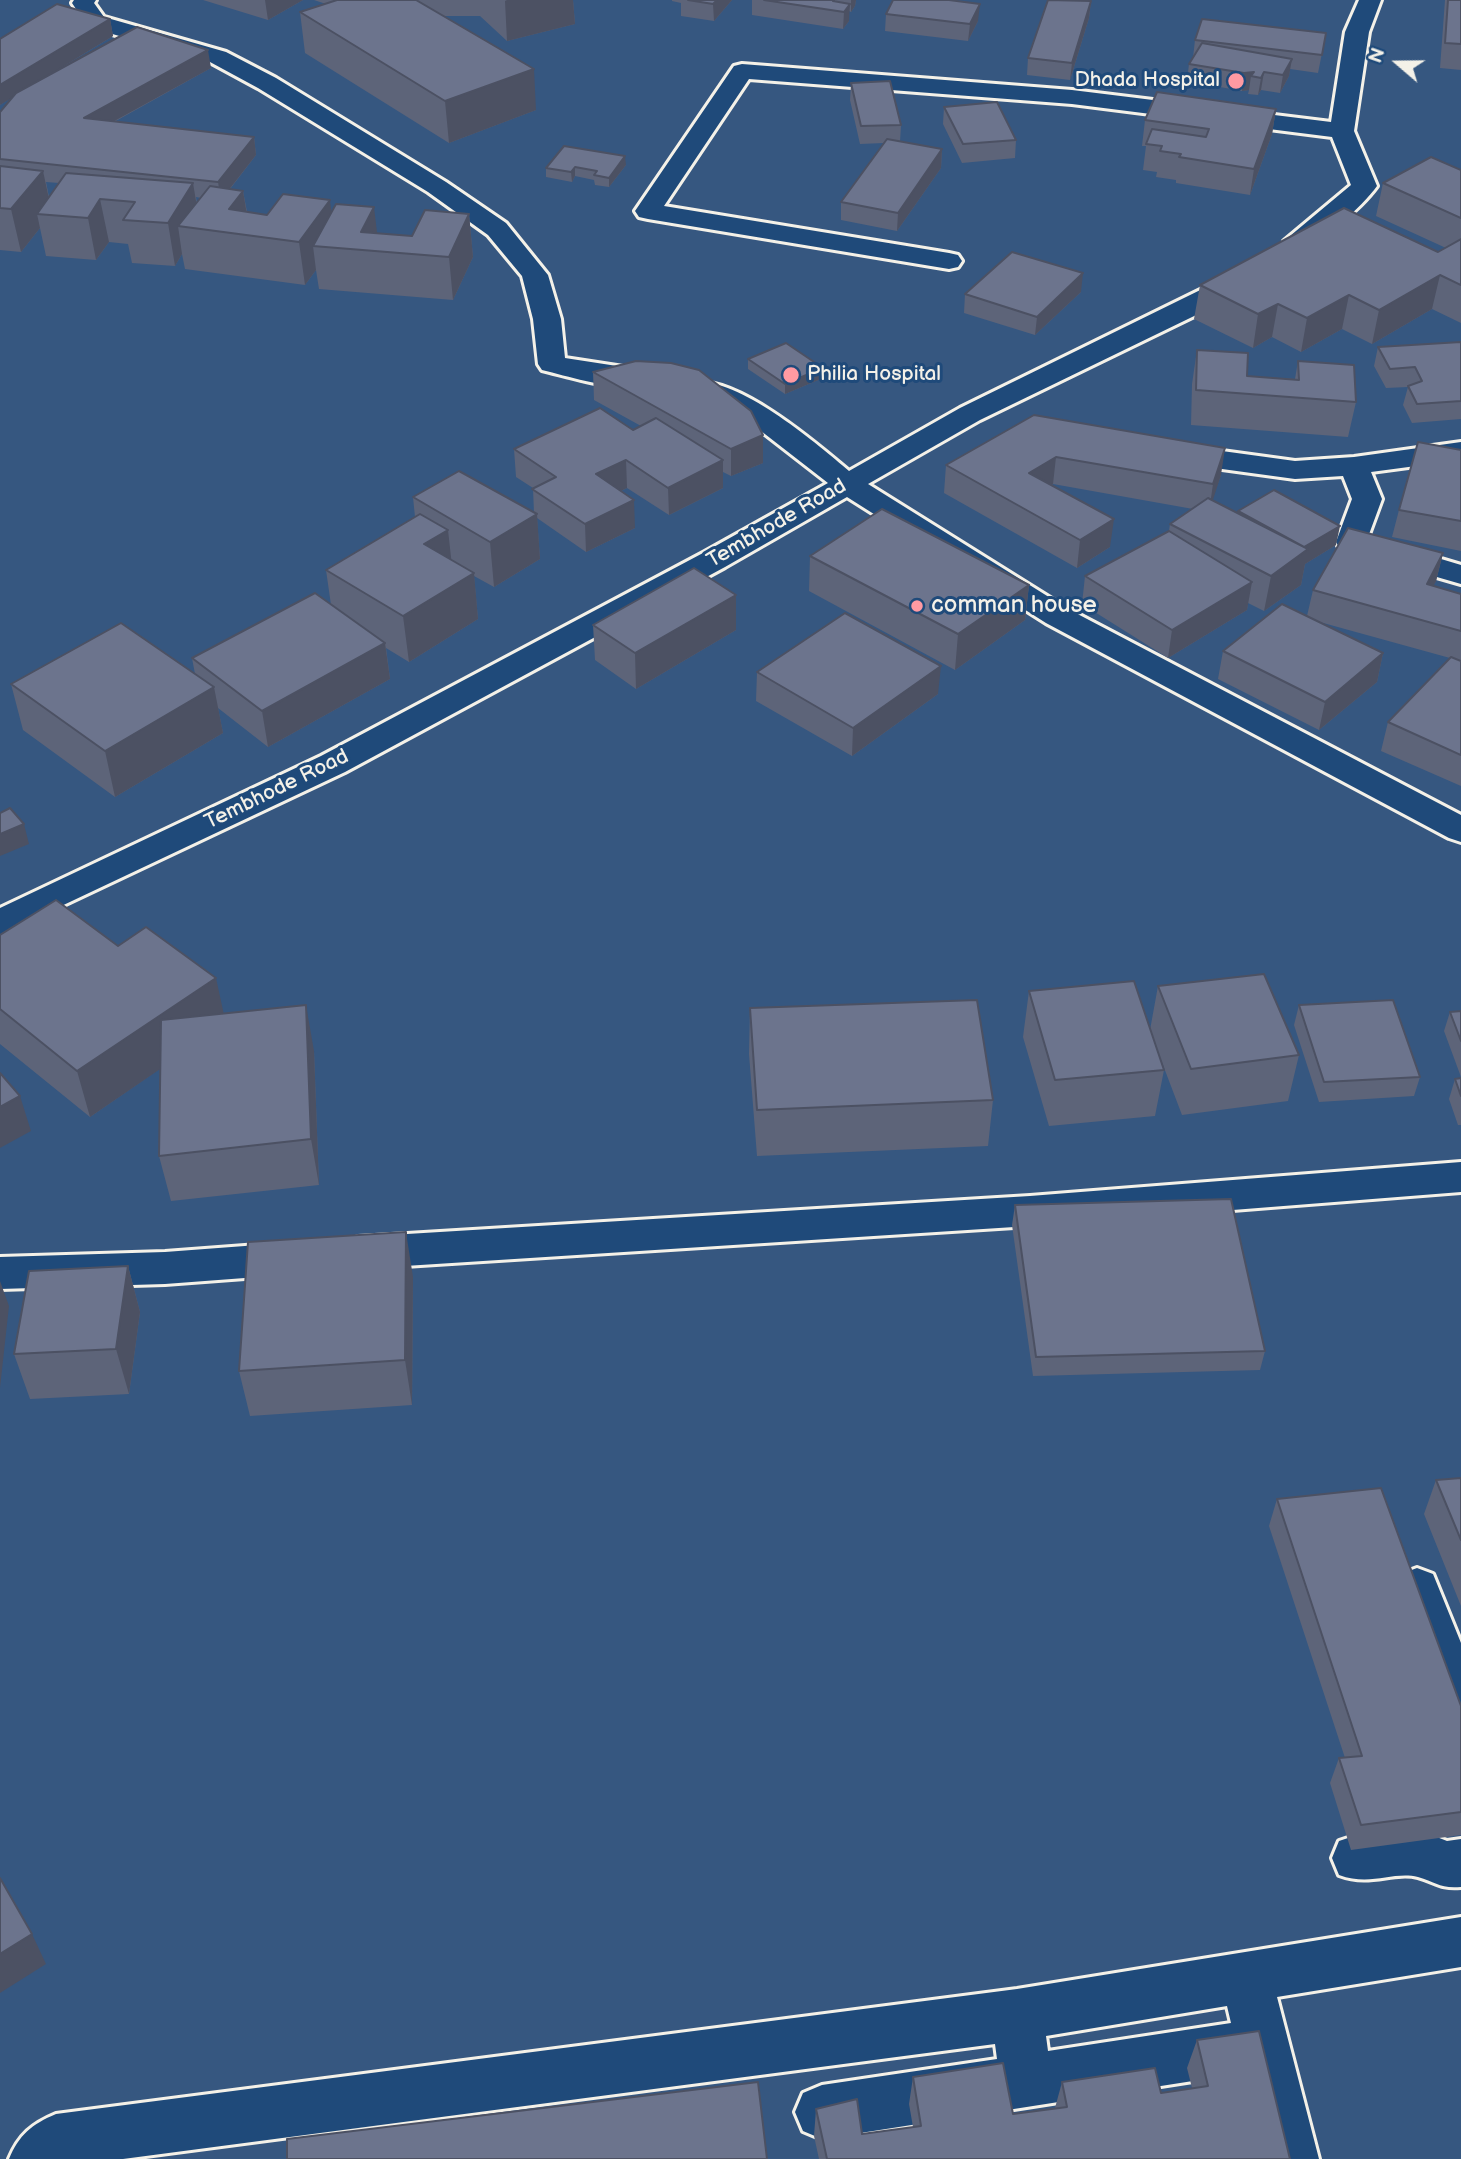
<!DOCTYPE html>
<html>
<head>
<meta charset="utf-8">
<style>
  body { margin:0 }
  #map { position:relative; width:1461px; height:2159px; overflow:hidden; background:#365780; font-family:"Balsamiq Sans",sans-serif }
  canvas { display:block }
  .north { position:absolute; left:1363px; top:28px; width:70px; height:70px; -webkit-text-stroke:5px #1f4a7a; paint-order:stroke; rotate:290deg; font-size:19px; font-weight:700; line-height:28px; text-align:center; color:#f4f1e8 }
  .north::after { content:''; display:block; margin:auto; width:24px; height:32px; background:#f4f1e8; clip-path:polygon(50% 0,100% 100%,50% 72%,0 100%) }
</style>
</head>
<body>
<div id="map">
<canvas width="1461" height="2159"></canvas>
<div class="north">N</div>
</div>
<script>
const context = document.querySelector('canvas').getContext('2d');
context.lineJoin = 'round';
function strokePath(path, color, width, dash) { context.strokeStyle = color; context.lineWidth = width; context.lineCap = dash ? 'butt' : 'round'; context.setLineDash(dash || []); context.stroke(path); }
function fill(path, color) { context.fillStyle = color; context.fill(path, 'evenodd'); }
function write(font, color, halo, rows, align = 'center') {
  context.font = font + ' "Balsamiq Sans",sans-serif'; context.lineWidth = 6; context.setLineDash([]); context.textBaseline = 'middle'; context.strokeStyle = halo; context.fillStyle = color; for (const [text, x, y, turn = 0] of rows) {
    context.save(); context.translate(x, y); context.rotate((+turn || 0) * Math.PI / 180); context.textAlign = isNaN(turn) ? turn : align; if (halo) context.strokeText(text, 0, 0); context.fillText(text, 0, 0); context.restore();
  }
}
const minor = new Path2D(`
  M 74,0 L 96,0 L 94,3 L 104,17 L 226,52 L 276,78 L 446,182 L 506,223 L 548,275 L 561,319 L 565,358 L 643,370 L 653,373 L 657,379 L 653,385 C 620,393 575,378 542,370 L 538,364 L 533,319 L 522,276 L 488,235 L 428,192 L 258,88 L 210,62 L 88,27 L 72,3 Z
  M 1359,0 L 1381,0 L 1369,32 L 1354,131 L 1377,186 C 1362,207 1313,253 1288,247 L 1284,241 L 1351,185 L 1332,137 L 1072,104 L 749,79 L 664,206 L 949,253 L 958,255 L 962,261 L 958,267 L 949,269 L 648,219 L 639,217 L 635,211 L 734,66 L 742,64 L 1072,90 L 1331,122 L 1345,32 Z
  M 1241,270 L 1251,272 L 1254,278 L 1223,302 L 980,420 L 868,484 L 1068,609 L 1461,815 L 1461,842 L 1449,838 L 1046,623 L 847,497 L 725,567 L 345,772 L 0,935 L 0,908 L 321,756 L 703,553 L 828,483 L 743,417 L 689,395 L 685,389 L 689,383 C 733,372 816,443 849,471 L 960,408 Z
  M 1461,442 L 1461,460 L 1371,472 L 1382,499 L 1368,537 L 1461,565 L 1461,584 L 1340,549 L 1336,542 L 1352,499 L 1343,476 L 1295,479 L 1171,462 L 1161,459 L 1156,453 L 1161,447 L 1171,444 L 1295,461 L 1354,457 Z
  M 1461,1162 L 1461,1192 L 1030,1226 L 358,1269 L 344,1264 L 337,1253 L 344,1242 L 358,1237 L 1030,1196 Z
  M 298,1242 L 313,1247 L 319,1258 L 313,1269 L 298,1274 L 165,1284 L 0,1289 L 0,1257 L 165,1252 Z
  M 1417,1568 L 1433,1574 L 1461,1643 L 1461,1725 L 1444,1719 L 1394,1588 L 1401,1574 Z
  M 1419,1830 L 1447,1841 L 1461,1839 L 1461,1887 C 1440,1889 1436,1882 1418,1877 C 1392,1871 1371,1887 1339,1875 L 1332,1858 L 1339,1841 L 1357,1835 Z
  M 1461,1917 L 1461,1967 L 1277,1997 L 1319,2159 L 1265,2159 L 1244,2073 L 822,2139 L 803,2131 L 795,2112 L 803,2093 L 822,2085 L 997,2059 L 995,2044 L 123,2159 L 9,2159 C 19,2135 32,2124 56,2114 L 1017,1989 ZM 1227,2006 L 1231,2023 L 1048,2051 L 1046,2036 Z`);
const wall = new Path2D(`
  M 203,0 L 303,0 L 268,20 Z
  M 314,0 L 573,0 L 575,24 L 507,41 L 480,16 L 443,16 L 536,110 L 449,143 L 305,53 L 300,12 L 326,4 Z
  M 672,0 L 732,0 L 714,21 L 681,16 L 681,3 L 672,1 Z
  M 752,0 L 856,0 L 855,6 L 851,12 L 849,11 L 849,21 L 843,29 L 752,15 Z
  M 1445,0 L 1461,0 L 1461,70 L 1440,68 Z
  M 1091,1 L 1089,18 L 1070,80 L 1027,75 L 1028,58 Z
  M 886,14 L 978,21 L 968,41 L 885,31 Z
  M 110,19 L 113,36 L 48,76 L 211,68 L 114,122 L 254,137 L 256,155 L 230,189 L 243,191 L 247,212 L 267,215 L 332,212 L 377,233 L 412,236 L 469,214 L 473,257 L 453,300 L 319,289 L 316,270 L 305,285 L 185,269 L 182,254 L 175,266 L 132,263 L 128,244 L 109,242 L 96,260 L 46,256 L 40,228 L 21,252 L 0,250 L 0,112 L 12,97 L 0,105 L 0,39 ZM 46,182 L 59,183 L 49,197 ZM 196,197 L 201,198 L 197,203 Z
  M 1326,33 L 1318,73 L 1290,69 L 1289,76 L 1280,93 L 1261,90 L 1258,95 L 1248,94 L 1249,90 L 1242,91 L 1187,81 L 1189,64 L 1193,58 L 1195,40 Z
  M 851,83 L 901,125 L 900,142 L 942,149 L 941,168 L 897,231 L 841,220 L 841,202 L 884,143 L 860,144 L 850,100 Z
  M 944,107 L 1016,140 L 1015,158 L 962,163 L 943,124 Z
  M 1276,109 L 1272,134 L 1250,195 L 1176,183 L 1176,180 L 1156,177 L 1157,172 L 1143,170 L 1146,146 L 1142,146 L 1145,120 Z
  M 626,165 L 609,187 L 595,185 L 594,180 L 575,176 L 572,182 L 546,177 L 546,168 Z
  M 1461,170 L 1461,323 L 1432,309 L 1372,344 L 1342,329 L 1301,352 L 1272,337 L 1253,348 L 1194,319 L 1200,285 L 1438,252 L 1446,248 L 1376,216 L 1383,183 Z
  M 1081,292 L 1035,335 L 964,313 L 965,294 Z
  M 1461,342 L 1461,419 L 1412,423 L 1403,405 L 1408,387 L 1386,388 L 1374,366 L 1378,347 Z
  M 1197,350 L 1247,376 L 1295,379 L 1298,361 L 1356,402 L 1348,437 L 1191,425 L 1192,384 Z
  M 748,359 L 823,378 L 785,394 L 748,369 Z
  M 593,372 L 763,435 L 763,463 L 731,476 L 723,472 L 723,488 L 669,515 L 627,488 L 621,491 L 635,528 L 586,552 L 537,518 L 540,559 L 494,587 L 474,576 L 478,619 L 409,662 L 386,648 L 390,679 L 268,747 L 218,708 L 223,733 L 115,797 L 23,730 L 11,684 L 195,674 L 192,658 L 331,605 L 326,570 L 415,517 L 413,497 L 534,513 L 533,488 L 516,477 L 514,449 L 633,430 L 641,426 L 594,400 Z
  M 1034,415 L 1221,475 L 1212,500 L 1237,513 L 1238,511 L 1336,545 L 1305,564 L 1301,585 L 1264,611 L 1248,603 L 1247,610 L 1168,658 L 1082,604 L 1085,576 L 1169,531 L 1170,524 L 1193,509 L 1053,484 L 1052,485 L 1110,547 L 1077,568 L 944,493 L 946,465 Z
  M 1461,450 L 1461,551 L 1392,537 L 1399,510 Z
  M 1443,553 L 1436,581 L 1433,586 L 1461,594 L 1461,786 L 1381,751 L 1388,722 L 1450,658 L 1316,621 L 1383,653 L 1377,682 L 1319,730 L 1218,679 L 1223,651 L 1307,616 L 1313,590 Z
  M 810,556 L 1029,585 L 1025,620 L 955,670 L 809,591 Z
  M 593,625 L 736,630 L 636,689 L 595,660 Z
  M 757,672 L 938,694 L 852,756 L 756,701 Z
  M 0,935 L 118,946 L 223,1013 L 314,1051 L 319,1185 L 171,1201 L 159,1156 L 161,1068 L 90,1117 L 0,1044 Z
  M 1158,986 L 1299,1055 L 1288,1101 L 1182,1115 L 1158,1052 L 1164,1070 L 1155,1116 L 1049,1126 L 1023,1037 L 1029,991 L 1150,1030 Z
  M 1299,1005 L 1420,1077 L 1414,1096 L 1319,1102 L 1294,1025 Z
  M 750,1008 L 993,1100 L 988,1146 L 757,1156 L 749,1054 Z
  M 1461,1011 L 1461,1077 L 1444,1031 L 1450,1012 Z
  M 1461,1078 L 1461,1125 L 1458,1125 L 1449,1099 L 1455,1079 Z
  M 1015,1205 L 1265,1351 L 1260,1370 L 1033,1376 L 1012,1225 Z
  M 128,1266 L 140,1312 L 129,1394 L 30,1399 L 14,1354 Z
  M 413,1277 L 412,1405 L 250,1416 L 239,1371 Z
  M 1461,1478 L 1461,1606 L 1424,1514 L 1436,1480 Z
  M 1277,1499 L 1461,1706 L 1461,1835 L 1351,1850 L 1330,1783 L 1339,1758 L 1345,1758 L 1269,1526 Z
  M 1197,2040 L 1290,2159 L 819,2159 L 814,2136 L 816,2109 L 862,2134 L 913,2127 L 909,2104 L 913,2077 L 1013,2114 L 1055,2108 L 1062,2082 L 1161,2093 L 1192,2088 L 1187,2068 Z`);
const shadedWall = new Path2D(`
  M 265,0 L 303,0 L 268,20 Z
  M 507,0 L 573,0 L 575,24 L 507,41 L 505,1 Z
  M 717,0 L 732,0 L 714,21 L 713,4 Z
  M 851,0 L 856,0 L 855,6 L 851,12 Z
  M 1091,1 L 1089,18 L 1070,80 L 1072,63 Z
  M 850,4 L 849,21 L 843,29 L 844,12 Z
  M 980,4 L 978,21 L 968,41 L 970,24 Z
  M 110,19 L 113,36 L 0,105 L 0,85 Z
  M 208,50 L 211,68 L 87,136 L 84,118 Z
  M 1292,59 L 1289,76 L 1280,93 L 1283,75 Z
  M 534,69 L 536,110 L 449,143 L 445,101 Z
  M 1254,72 L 1251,76 L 1249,90 L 1242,91 L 1244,73 Z
  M 1264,72 L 1261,90 L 1258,95 L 1261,78 Z
  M 1276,109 L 1272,134 L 1250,195 L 1254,169 Z
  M 254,137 L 256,155 L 221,200 L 218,182 Z
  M 942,149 L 941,168 L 897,231 L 898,213 Z
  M 625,156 L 626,165 L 609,187 L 609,178 Z
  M 575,167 L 575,176 L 572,182 L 571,172 Z
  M 43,171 L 52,213 L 37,214 L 40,228 L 21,252 L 11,209 Z
  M 193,183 L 200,225 L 178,226 L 182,254 L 175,266 L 168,223 Z
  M 243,191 L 250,233 L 229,209 Z
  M 100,199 L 109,242 L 96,260 L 88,218 Z
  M 330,200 L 335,243 L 313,246 L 316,270 L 305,285 L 299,242 Z
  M 374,207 L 379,249 L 361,232 Z
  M 469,214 L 473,257 L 453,300 L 449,257 Z
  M 1083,273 L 1081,292 L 1035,335 L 1037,317 Z
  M 1440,275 L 1432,309 L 1372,344 L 1379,310 Z
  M 1349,295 L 1342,329 L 1301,352 L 1307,318 Z
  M 1278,304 L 1272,337 L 1253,348 L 1258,314 Z
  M 823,368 L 823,378 L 785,394 L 785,384 Z
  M 763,435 L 763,463 L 731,476 L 731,449 Z
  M 1225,448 L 1221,475 L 1209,512 L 1213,484 Z
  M 1056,457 L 1053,484 L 1026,501 L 1029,473 Z
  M 626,460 L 627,488 L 598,502 L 596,474 Z
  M 723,460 L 723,488 L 669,515 L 668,488 Z
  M 634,500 L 635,528 L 586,552 L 585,524 Z
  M 537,514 L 540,559 L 494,587 L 490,542 Z
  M 1114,519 L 1110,547 L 1077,568 L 1080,540 Z
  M 1340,526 L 1336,545 L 1305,564 L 1301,585 L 1264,611 L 1271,576 L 1303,548 Z
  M 448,530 L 453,575 L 424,544 Z
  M 1443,553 L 1436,581 L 1421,612 L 1427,584 Z
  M 474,573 L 478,619 L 409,662 L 403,616 Z
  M 1252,582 L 1247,610 L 1168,658 L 1172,630 Z
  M 1029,585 L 1025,620 L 955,670 L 958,634 Z
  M 736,595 L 736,630 L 636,689 L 635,653 Z
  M 385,643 L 390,679 L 268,747 L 262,711 Z
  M 1383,653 L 1377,682 L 1319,730 L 1325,702 Z
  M 941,666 L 938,694 L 852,756 L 853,728 Z
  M 214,687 L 223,733 L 115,797 L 105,751 Z
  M 24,824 L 29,844 L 0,856 L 0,834 Z
  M 216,978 L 226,1024 L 90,1117 L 77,1071 Z
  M 306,1005 L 314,1051 L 319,1185 L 311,1139 Z
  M 20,1096 L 31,1131 L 0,1148 L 0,1107 Z
  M 406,1232 L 413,1277 L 412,1405 L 405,1360 Z
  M 128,1266 L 140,1312 L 129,1394 L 116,1349 Z
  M 0,1281 L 9,1306 L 0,1388 Z
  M 32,1934 L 46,1964 L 0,1993 L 0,1954 Z`);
const building = new Path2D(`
  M 337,0 L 416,0 L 534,69 L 445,101 L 300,12 Z
  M 688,0 L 717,0 L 713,4 Z
  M 764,0 L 834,0 L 833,1 L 850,4 L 844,12 Z
  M 893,0 L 949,0 L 980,4 L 970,24 L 886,14 Z
  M 1048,0 L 1091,1 L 1072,63 L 1028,58 Z
  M 1448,0 L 1461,0 L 1461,44 L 1445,43 Z
  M 57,4 L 110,19 L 0,85 L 0,39 Z
  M 1202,19 L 1326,33 L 1322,55 L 1195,40 Z
  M 137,27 L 208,50 L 84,118 L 254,137 L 218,182 L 0,159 L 0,112 L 16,93 Z
  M 1202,43 L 1292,59 L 1283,75 L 1264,72 L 1261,78 L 1251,76 L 1254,72 L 1244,73 L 1189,64 Z
  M 890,81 L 901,125 L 861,126 L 851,83 Z
  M 1157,92 L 1276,109 L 1254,169 L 1179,157 L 1181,154 L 1160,151 L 1162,146 L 1146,144 L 1152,129 L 1206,137 L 1209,129 L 1145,120 Z
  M 997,102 L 1016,140 L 963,144 L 944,107 Z
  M 887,139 L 942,149 L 898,213 L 841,202 Z
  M 564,146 L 625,156 L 609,178 L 594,175 L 597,171 L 575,167 L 571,172 L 546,168 Z
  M 1431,157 L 1461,170 L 1461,218 L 1383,183 Z
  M 0,166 L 43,171 L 11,209 L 0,208 Z
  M 66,173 L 193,183 L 168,223 L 123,220 L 135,202 L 100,199 L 88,218 L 37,214 Z
  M 210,186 L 243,191 L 229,209 L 267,215 L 283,194 L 330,200 L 299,242 L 178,226 Z
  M 336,204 L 374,207 L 361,232 L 412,236 L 425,210 L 469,214 L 449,257 L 313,246 Z
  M 1344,208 L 1438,252 L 1461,239 L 1461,285 L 1440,275 L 1379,310 L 1349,295 L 1307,318 L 1278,304 L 1258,314 L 1200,285 Z
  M 1012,252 L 1083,273 L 1037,317 L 965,294 Z
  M 1461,342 L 1461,401 L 1417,404 L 1408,386 L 1422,381 L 1415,367 L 1390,369 L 1378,347 Z
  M 786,343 L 823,368 L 785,384 L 748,359 Z
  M 1197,350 L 1248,353 L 1247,376 L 1299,380 L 1298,361 L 1354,365 L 1356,402 L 1196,390 Z
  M 636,361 L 671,363 L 699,370 L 751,411 L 763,435 L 731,449 L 593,372 Z
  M 600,408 L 633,430 L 656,418 L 723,460 L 668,488 L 626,460 L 596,474 L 634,500 L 585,524 L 532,489 L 556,477 L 514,449 Z
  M 1034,415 L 1225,448 L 1213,484 L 1056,457 L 1029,473 L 1114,519 L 1080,540 L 946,465 Z
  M 1418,442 L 1461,450 L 1461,521 L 1399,510 Z
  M 459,471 L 537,514 L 490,542 L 413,497 Z
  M 1274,490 L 1340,526 L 1304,547 L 1238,511 Z
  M 1208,498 L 1308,549 L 1271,576 L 1170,524 Z
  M 882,509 L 1029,585 L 958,634 L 810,556 Z
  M 420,514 L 448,530 L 424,544 L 474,573 L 403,616 L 326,570 Z
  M 1348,528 L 1443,553 L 1427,584 L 1461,594 L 1461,631 L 1313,590 Z
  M 1169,531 L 1252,582 L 1172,630 L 1085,576 Z
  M 694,568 L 736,595 L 635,653 L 593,625 Z
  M 315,593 L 385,643 L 262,711 L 192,658 Z
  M 1282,604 L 1383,653 L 1325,702 L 1223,651 Z
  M 845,613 L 941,666 L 853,728 L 757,672 Z
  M 121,623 L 214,687 L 105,751 L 11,684 Z
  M 1451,657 L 1461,661 L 1461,755 L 1388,722 Z
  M 10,808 L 24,824 L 0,834 L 0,813 Z
  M 56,900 L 118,946 L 146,927 L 216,978 L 77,1071 L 0,1009 L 0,935 Z
  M 1264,974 L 1299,1055 L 1191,1069 L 1158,986 Z
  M 1134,981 L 1164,1070 L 1055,1080 L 1029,991 Z
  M 977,1000 L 993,1100 L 757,1110 L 750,1008 Z
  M 1393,1000 L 1420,1077 L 1324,1082 L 1299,1005 Z
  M 306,1005 L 311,1139 L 159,1156 L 161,1020 Z
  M 1461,1011 L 1461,1041 L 1450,1012 Z
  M 0,1073 L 20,1096 L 0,1107 Z
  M 1461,1078 L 1461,1096 L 1455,1079 Z
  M 1231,1199 L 1265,1351 L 1036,1357 L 1015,1205 Z
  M 406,1232 L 405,1360 L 239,1371 L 248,1242 Z
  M 128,1266 L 116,1349 L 14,1354 L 29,1271 Z
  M 1461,1478 L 1461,1540 L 1436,1480 Z
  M 1381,1488 L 1461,1706 L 1461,1812 L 1361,1825 L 1339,1758 L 1362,1756 L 1277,1499 Z
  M 0,1878 L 32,1934 L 0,1954 Z
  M 1259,2031 L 1290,2159 L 827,2159 L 816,2109 L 857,2099 L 862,2134 L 921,2126 L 913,2077 L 1003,2063 L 1013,2114 L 1067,2107 L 1062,2082 L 1155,2068 L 1161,2093 L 1208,2086 L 1197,2040 Z
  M 758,2082 L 767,2159 L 287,2159 L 287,2139 Z`);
const markers = [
  [1236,81,9,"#ff9aa2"],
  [791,375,9,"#ff9aa2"],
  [917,606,7,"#ff9aa2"]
];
const farPoinames = [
  ["Dhada Hospital",1220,81],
  ["Philia Hospital",807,375,"left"]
];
const farStreetnames = [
  ["Tembhode Road",777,524,-30],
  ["Tembhode Road",277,790,-26]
];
const poiNames = [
  ["comman house",931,606]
];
strokePath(minor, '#f4f1e8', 6);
fill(minor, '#1f4a7a');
fill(wall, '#5d6479');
fill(shadedWall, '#4c5163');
fill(building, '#6c748d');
strokePath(building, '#4c5163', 2);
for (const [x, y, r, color] of markers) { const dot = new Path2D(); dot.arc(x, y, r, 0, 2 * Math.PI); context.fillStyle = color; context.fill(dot); strokePath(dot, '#1f4a7a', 2.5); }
write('21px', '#f4f1e8', '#1f4a7a', farPoinames, 'right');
write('21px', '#f4f1e8', '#1f4a7a', farStreetnames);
write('24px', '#f4f1e8', '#1f4a7a', poiNames, 'left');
</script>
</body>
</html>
